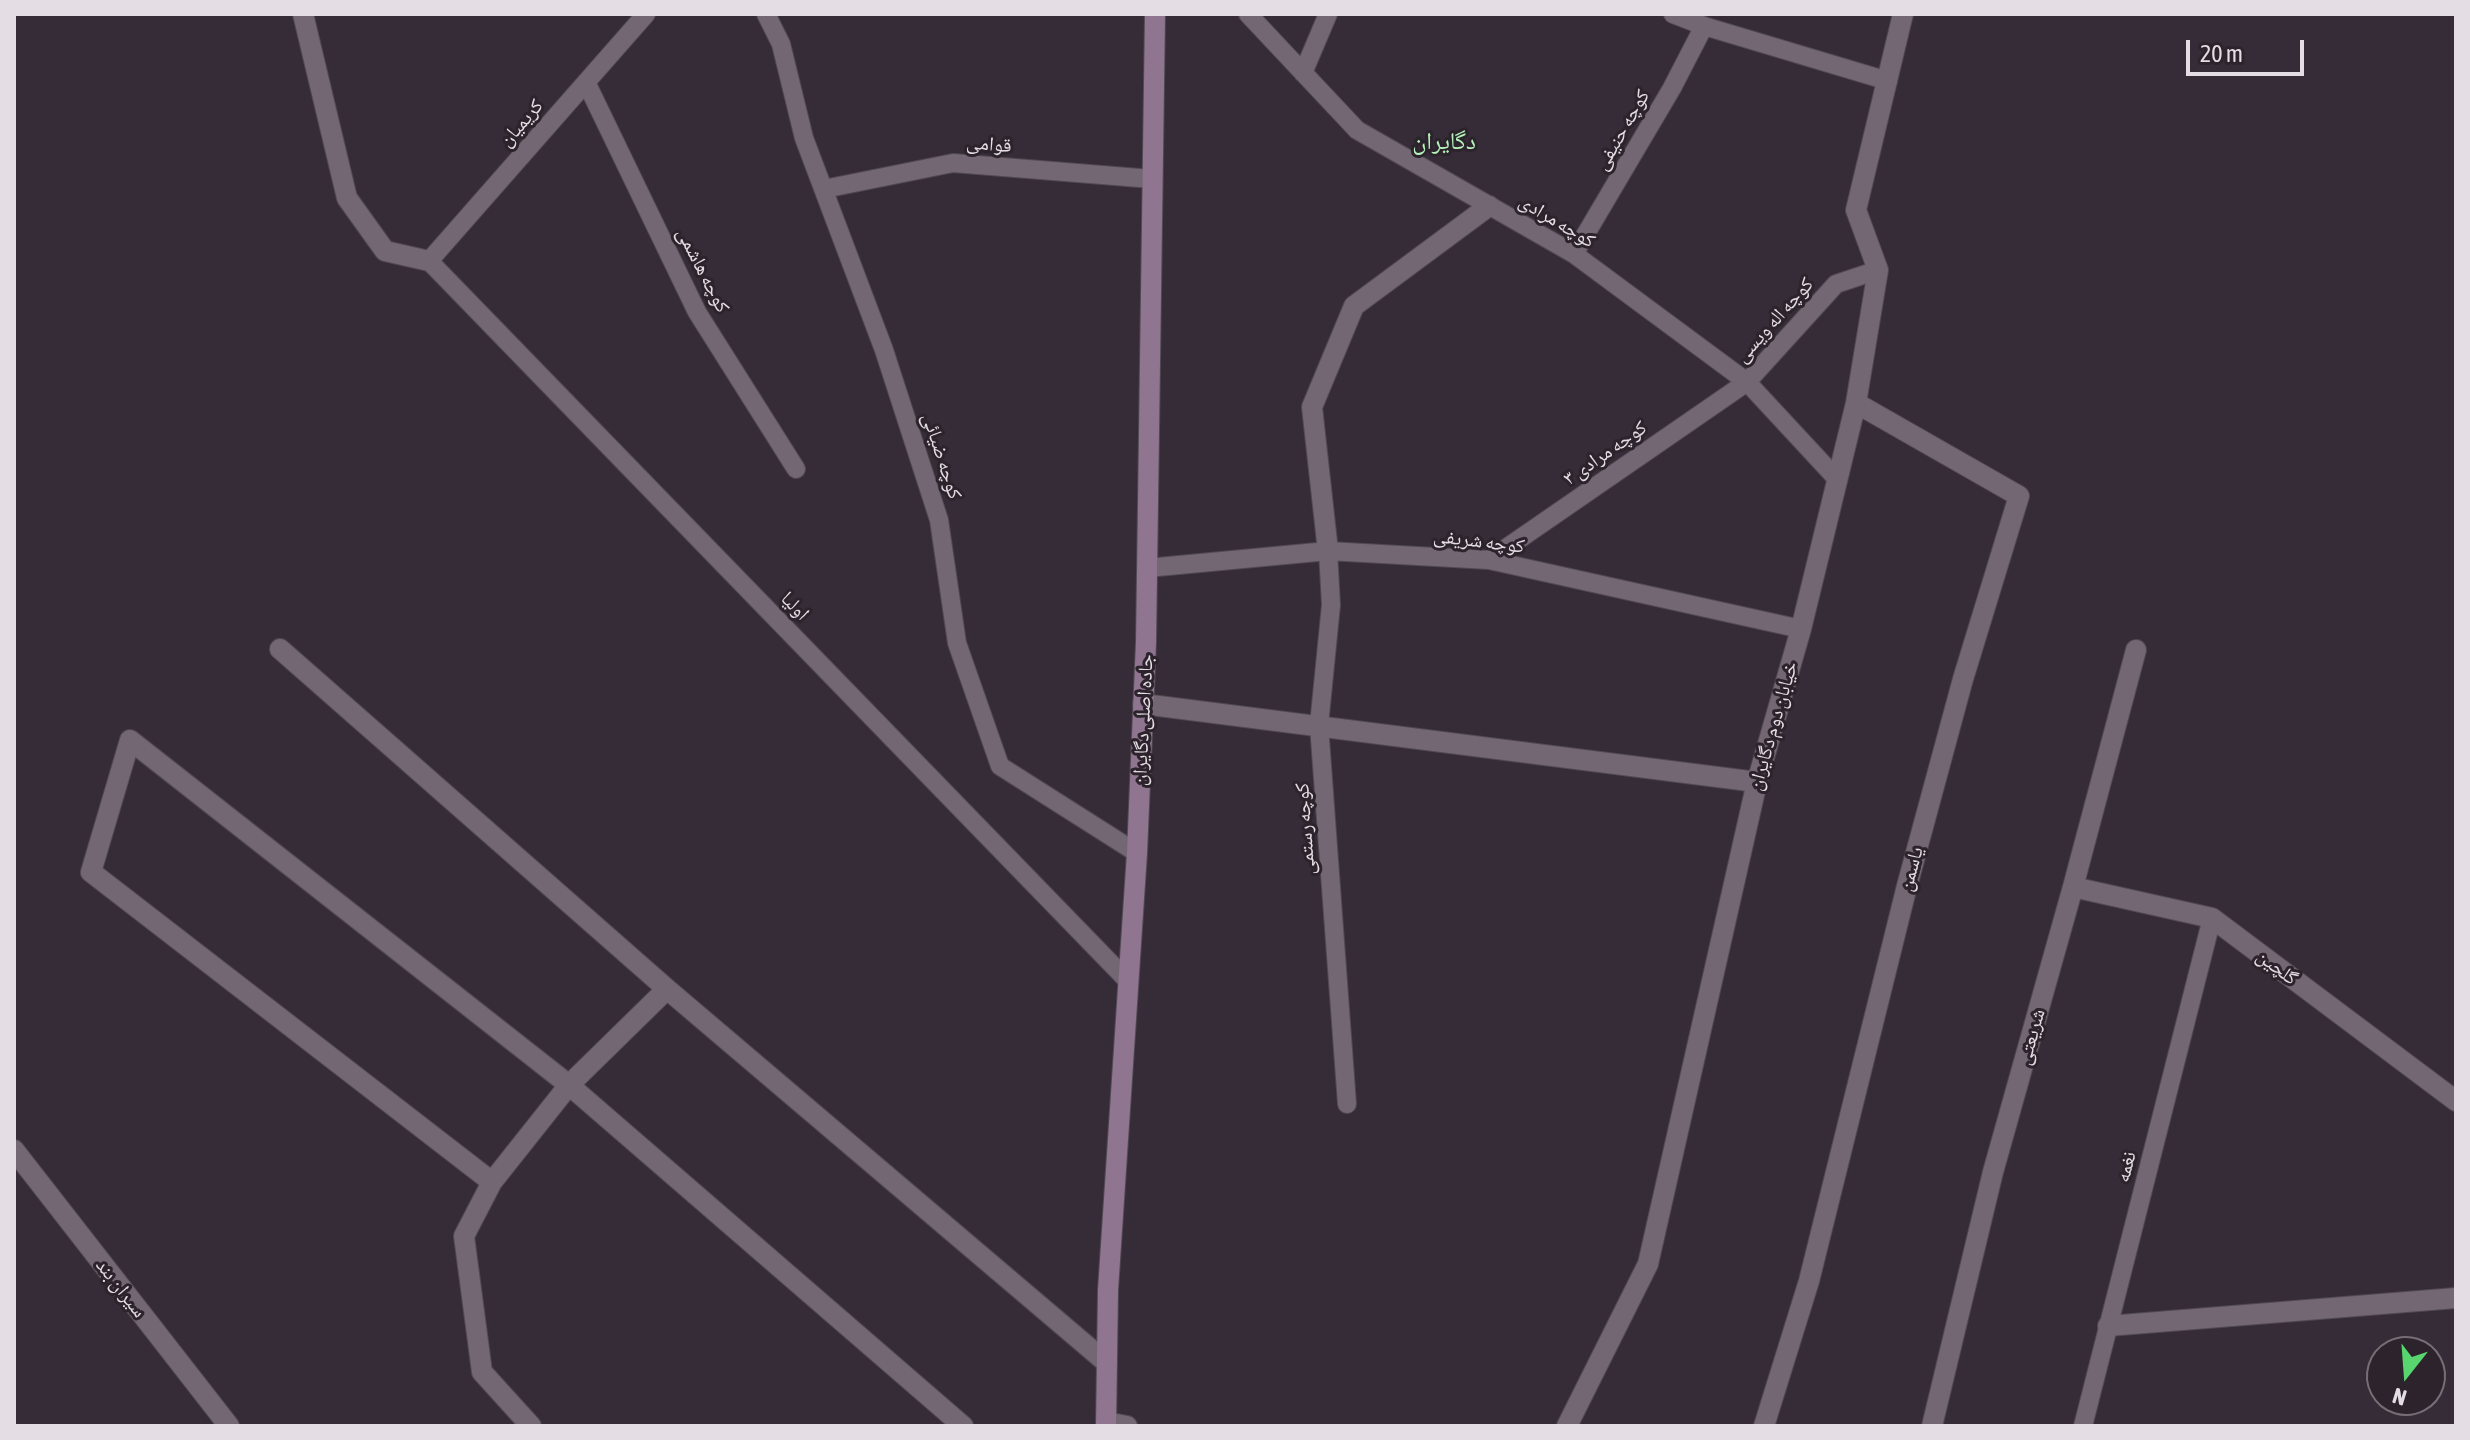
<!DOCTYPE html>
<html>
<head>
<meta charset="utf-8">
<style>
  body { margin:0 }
  #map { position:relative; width:2470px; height:1440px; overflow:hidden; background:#362c37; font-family:"Asap Condensed",sans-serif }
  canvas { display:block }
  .frame { position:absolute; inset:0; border:16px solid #e4dee4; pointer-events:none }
  .north { position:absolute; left:2366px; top:1336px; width:80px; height:80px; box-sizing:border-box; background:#2c232c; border:2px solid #766e76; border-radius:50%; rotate:197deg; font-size:22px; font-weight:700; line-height:32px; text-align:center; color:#e4dee4 }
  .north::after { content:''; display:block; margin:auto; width:28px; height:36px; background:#59d56f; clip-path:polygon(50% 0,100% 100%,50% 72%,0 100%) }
  .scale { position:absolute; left:2186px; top:40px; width:118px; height:36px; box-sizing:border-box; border:4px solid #e4dee4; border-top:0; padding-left:10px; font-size:24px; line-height:28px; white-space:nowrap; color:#e4dee4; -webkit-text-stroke:6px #2c232c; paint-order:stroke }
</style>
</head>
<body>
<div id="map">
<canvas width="2470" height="1440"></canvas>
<div class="frame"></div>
<div class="north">N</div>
<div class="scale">20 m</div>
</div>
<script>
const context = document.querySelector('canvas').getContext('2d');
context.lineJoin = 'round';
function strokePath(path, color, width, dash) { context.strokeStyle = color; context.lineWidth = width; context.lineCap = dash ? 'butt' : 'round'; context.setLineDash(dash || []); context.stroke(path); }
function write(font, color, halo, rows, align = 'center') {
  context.font = font + ' "Asap Condensed","Noto Naskh Arabic",sans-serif'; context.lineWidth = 6; context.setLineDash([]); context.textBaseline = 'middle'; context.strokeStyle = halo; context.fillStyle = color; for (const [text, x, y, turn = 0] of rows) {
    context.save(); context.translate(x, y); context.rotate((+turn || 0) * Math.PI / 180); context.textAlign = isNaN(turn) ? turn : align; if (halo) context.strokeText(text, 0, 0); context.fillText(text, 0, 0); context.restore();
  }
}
const lane = new Path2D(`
  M 646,14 L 429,261 L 1128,981
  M 766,14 L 781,44 L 804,138 L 884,350 L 939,520 L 957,643 L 1000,766 L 1137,853
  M 1248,14 L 1357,130 L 1574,254 L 1747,382 L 1837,479
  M 1673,14 L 1704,26 L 1888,81
  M 1303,73 L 1328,14
  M 586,82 L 697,312 L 796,469
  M 824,189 L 953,163 L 1152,179
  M 1574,254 L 1672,88 L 1704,26
  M 1328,551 L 1331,605 L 1319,725 L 1347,1104
  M 1489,560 L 1747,382 L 1836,284 L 1878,270
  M 1147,568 L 1328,551 L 1489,560 L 1801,629
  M 2083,1426 L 2212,918`);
const street = new Path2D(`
  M 303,14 L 347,198 L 385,251 L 429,261
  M 1328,551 L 1312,407 L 1354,306 L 1489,206
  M 280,649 L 667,989 L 1107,1363
  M 1143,704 L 1757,782
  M 2073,887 L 2212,918 L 2456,1101
  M 14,1150 L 229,1426
  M 492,1182 L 91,872 L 130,740 L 569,1085 L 963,1426
  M 2108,1326 L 2456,1298
  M 1106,1422 L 1127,1426
  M 531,1426 L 482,1372 L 464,1236 L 492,1182 L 569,1085 L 667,989
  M 1567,1426 L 1648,1264 L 1757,782 L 1801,629 L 1856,403 L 1878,270 L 1856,210 L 1903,14
  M 1764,1426 L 1809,1281 L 1907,886 L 1963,679 L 2019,496 L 1856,403
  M 1932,1426 L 1993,1172 L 2073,887 L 2136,650`);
const secondary = new Path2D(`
  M 1106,1426 L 1108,1290 L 1137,853 L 1146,642 L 1155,14`);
const streetNames = [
  ["کریمیان",521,123,-49],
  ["کوچه حنیفی",1622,130,-60],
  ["قوامی",989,144,5],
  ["کوچه مرادی",1557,221,31],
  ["کوچه هاشمی",703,270,63],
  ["کوچه اله ویسی",1774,320,-48],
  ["کوچه مرادی ۳",1605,453,-35],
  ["کوچه ضیائی",942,456,72],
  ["کوچه شریفی",1479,541,7],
  ["اولیا",795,606,46],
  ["جاده اصلی دگایران",1143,720,-87],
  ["خیابان دوم دگایران",1773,726,-74],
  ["کوچه رستمی",1305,829,-94],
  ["یاسمن",1911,869,-75],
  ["گلچین",2277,967,37],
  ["شریعتی",2031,1037,-74],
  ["نغمه",2126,1167,-76],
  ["سیران بند",121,1288,52]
];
const quarterNames = [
  ["دگایران",1444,141]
];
strokePath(lane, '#514951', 20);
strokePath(street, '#514951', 22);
strokePath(secondary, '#514951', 22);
strokePath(lane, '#726772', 18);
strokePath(street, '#726772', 20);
strokePath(secondary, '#8f7590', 20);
write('20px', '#e4dee4', '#2c232c', streetNames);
write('24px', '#b5f4bb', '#2c232c', quarterNames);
</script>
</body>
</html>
